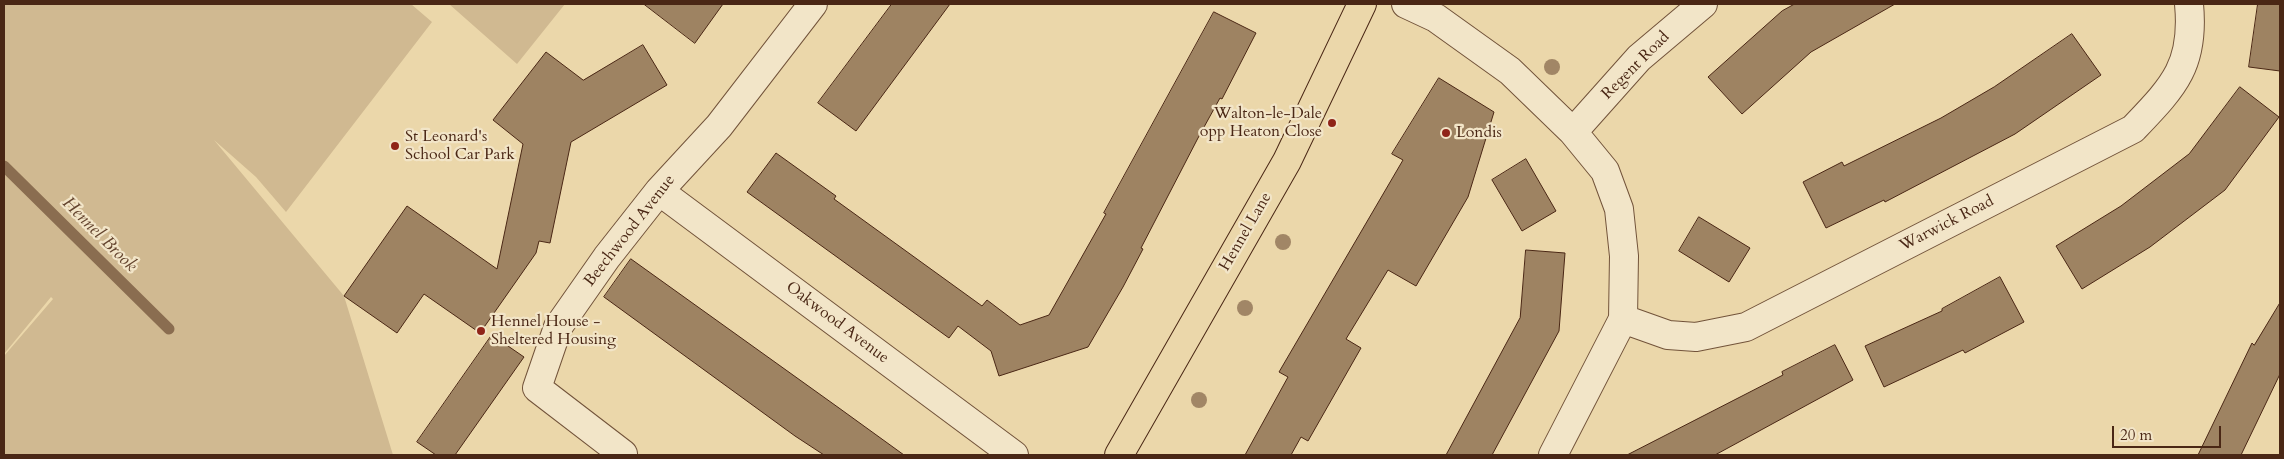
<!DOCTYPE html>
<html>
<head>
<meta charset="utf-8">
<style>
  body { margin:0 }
  #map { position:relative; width:2284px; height:459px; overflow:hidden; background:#ebd7aa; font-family:Cardo,serif }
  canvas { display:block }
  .frame { position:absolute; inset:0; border:5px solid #4a2715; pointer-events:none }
  .scale { position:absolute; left:2112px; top:426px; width:109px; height:22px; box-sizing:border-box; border:2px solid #4a2715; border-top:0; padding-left:6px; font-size:15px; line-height:18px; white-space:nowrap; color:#4a2715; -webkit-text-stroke:4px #f2e5c8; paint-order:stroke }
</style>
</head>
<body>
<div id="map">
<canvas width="2284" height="459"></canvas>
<div class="frame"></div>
<div class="scale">20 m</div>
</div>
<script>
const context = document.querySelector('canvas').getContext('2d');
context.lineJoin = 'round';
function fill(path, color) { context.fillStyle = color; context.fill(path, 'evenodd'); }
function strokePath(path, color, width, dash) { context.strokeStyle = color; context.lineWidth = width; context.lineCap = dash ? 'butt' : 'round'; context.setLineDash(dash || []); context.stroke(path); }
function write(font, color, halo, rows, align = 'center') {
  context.font = font + ' Cardo,serif'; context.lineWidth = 4.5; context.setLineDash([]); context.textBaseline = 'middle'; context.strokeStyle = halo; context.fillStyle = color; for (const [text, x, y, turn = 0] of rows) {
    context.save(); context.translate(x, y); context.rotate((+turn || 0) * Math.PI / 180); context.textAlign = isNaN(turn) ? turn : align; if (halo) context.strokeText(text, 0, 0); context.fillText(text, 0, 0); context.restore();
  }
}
const green = new Path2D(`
  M 4,4 L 411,4 L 432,22 L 286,212 L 256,177 L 214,140 L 344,296 L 393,455 L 4,455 L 4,356 L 53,299 L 51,297 L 4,354 Z
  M 449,4 L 565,4 L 517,64 Z`);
const stream = new Path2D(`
  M 4,166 L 169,329`);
const building = new Path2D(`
  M 644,4 L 723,4 L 695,43 Z
  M 892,4 L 950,4 L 856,131 L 818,103 Z
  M 1795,4 L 1895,4 L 1811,52 L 1742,114 L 1708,77 L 1782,11 Z
  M 2258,4 L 2280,4 L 2280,71 L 2249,67 Z
  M 1214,12 L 1256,33 L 1222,99 L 1220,98 L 1198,138 L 1141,248 L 1143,249 L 1123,287 L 1088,347 L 999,376 L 991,351 L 958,326 L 949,338 L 747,192 L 776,153 L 836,196 L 834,199 L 982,306 L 987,300 L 1020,325 L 1049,315 L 1106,214 L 1104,213 Z
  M 2072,34 L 2101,75 L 2015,134 L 1885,202 L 1884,200 L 1826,228 L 1803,182 L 1842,162 L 1844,166 L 1941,118 L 1994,87 Z
  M 643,45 L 667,85 L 571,142 L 550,243 L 539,241 L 536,253 L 480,333 L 424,294 L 397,333 L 344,296 L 407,206 L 497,269 L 523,144 L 493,120 L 546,52 L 583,80 Z
  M 1439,78 L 1494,112 L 1468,197 L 1416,286 L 1388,270 L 1346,339 L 1361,348 L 1308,441 L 1301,437 L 1291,455 L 1245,455 L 1288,377 L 1279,372 L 1403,160 L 1392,154 Z
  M 2240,87 L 2279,117 L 2225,190 L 2150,247 L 2082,289 L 2056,246 L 2121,206 L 2189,154 Z
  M 1526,159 L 1556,211 L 1522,231 L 1492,180 Z
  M 1699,217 L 1750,248 L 1729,282 L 1679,251 Z
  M 1526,250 L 1565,253 L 1559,331 L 1492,455 L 1446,455 L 1520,318 Z
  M 631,259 L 839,408 L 904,455 L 824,455 L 795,436 L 604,297 Z
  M 2000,277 L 2024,322 L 1965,353 L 1963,350 L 1884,387 L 1865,346 L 1942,311 L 1942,309 Z
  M 2280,303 L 2280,374 L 2241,455 L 2198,455 L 2252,343 L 2254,345 Z
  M 492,335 L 524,357 L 455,455 L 436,455 L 417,442 Z
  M 1835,345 L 1853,380 L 1715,455 L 1627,455 L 1783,375 L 1782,372 Z`);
const minor = new Path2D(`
  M 1406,4 L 1436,18 L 1510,71 L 1573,132 L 1605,171 L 1619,209 L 1624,256 L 1623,319 L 1553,455
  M 1573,132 L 1639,58 L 1703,4
  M 659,191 L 1014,455
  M 1623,319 L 1668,335 L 1696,337 L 1746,327 L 2133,129 C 2173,87 2195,66 2189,4
  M 623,454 L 537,388 L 558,327 L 607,257 L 659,191 L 719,126 L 813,4`);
const major = new Path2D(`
  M 1119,455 L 1287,161 L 1362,4`);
const trees = [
  [1552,67],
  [1283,242],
  [1245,308],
  [1199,400]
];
const markers = [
  [1332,123,5,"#8f2418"],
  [1446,133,5,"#8f2418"],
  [395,146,5,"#8f2418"],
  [481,331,5,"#8f2418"]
];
const streetNames = [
  ["Regent Road",1636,66,-45],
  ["Warwick Road",1947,224,-27],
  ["Beechwood Avenue",630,231,-52],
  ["Hennel Lane",1246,232,-60],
  ["Oakwood Avenue",837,323,37]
];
const poiNames = [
  ["Walton-le-Dale",1322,114,"right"],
  ["opp Heaton Close",1322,132,"right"],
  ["Londis",1456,133],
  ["St Leonard's",405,137],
  ["School Car Park",405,155],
  ["Hennel House -",491,322],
  ["Sheltered Housing",491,340]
];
const waterNames = [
  ["Hennel Brook",99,235,45]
];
fill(green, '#d0b991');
strokePath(stream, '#8a6d50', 11);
fill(building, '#9e8362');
strokePath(building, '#4a2715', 1);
strokePath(minor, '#72533a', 30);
strokePath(major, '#4a2715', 30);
strokePath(minor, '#f2e5c8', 28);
strokePath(major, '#ebd7aa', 28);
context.fillStyle = '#a18666';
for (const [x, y] of trees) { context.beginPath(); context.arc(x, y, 8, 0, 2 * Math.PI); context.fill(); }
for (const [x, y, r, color] of markers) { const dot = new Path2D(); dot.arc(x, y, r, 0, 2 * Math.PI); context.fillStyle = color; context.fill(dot); strokePath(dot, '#f2e5c8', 2); }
write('16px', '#4a2715', '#f2e5c8', streetNames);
write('16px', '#4a2715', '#f2e5c8', poiNames, 'left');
write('italic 18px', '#64442e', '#f2e5c8', waterNames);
</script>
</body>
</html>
